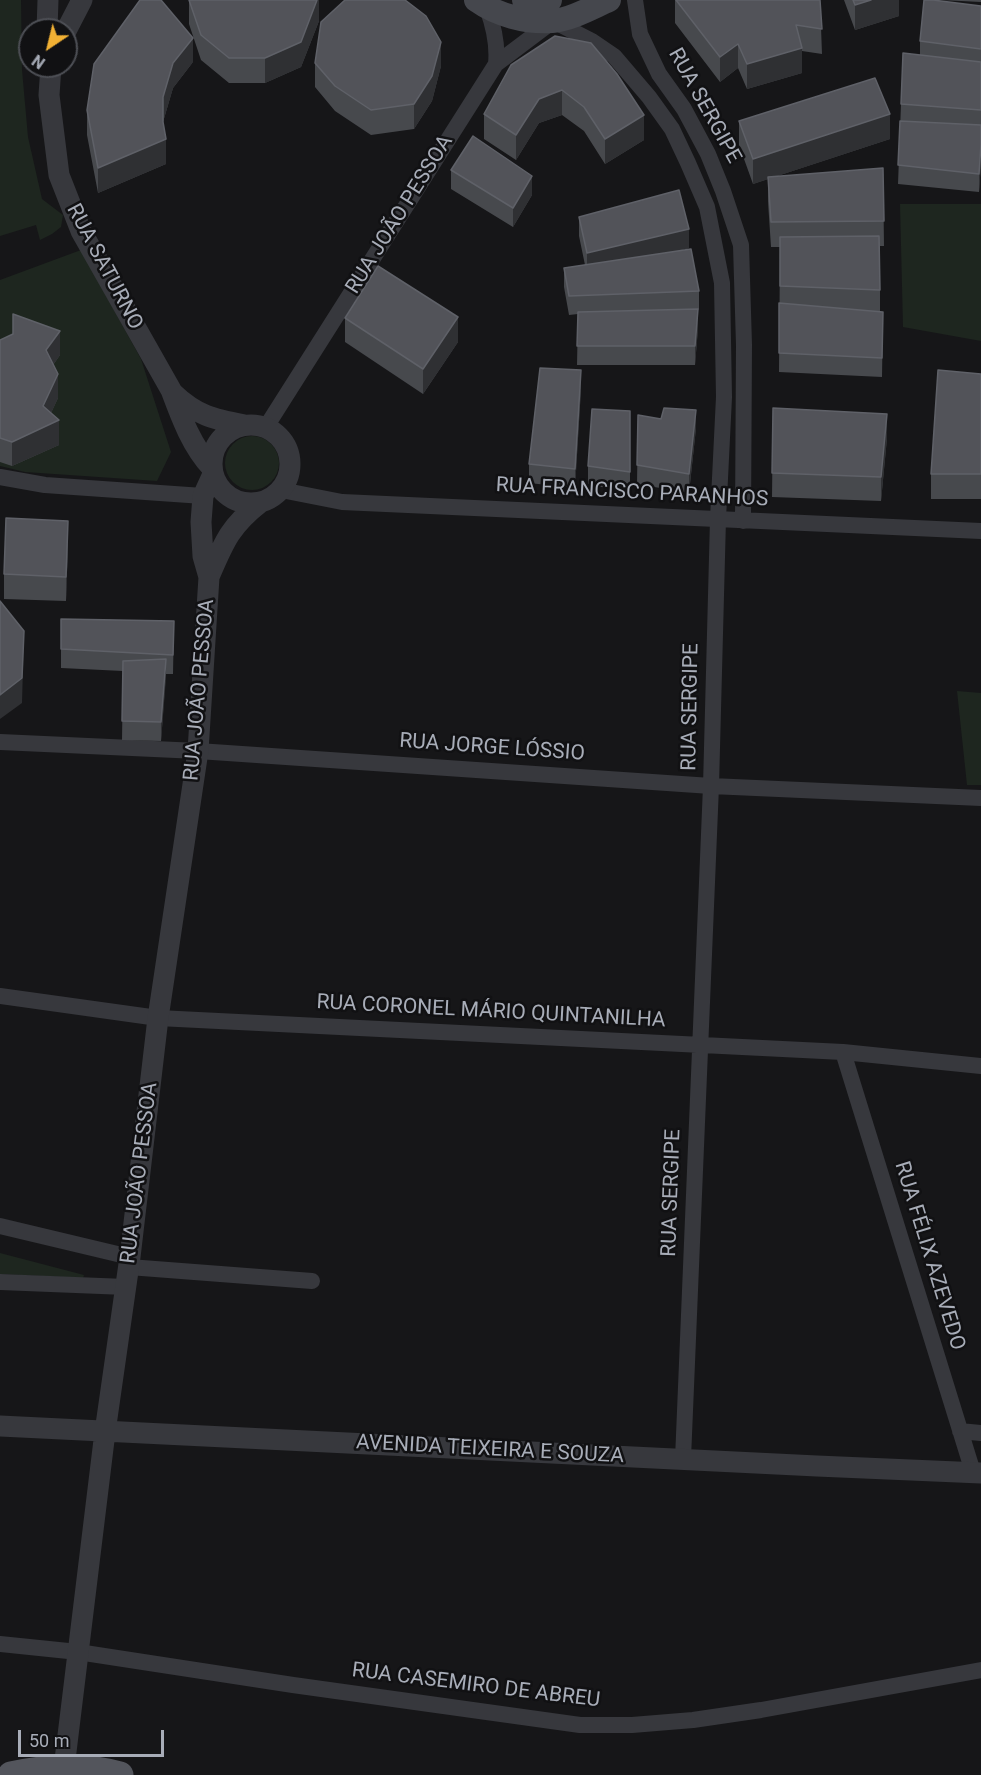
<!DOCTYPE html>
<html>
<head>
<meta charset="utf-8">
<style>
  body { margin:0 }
  #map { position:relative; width:981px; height:1775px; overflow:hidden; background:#161618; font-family:Roboto,sans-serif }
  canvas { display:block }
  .north { position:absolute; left:18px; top:18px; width:60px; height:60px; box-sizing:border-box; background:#111113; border:2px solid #4d4f55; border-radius:50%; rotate:215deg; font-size:16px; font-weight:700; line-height:24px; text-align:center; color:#a8adb8 }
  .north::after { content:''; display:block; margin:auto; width:21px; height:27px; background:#f2b134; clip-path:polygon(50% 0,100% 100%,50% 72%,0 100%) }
  .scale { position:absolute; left:18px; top:1730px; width:146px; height:27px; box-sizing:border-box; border:3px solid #a8adb8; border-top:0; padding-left:8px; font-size:18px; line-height:21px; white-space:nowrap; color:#a8adb8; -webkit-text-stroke:4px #111113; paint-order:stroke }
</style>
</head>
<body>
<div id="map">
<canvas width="981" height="1775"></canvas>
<div class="north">N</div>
<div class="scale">50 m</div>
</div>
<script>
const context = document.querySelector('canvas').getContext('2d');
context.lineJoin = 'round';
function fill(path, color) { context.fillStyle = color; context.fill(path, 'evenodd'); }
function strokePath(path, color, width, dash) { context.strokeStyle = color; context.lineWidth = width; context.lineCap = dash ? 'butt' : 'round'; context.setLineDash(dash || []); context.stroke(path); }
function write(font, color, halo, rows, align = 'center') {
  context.font = font + ' Roboto,sans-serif'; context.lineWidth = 5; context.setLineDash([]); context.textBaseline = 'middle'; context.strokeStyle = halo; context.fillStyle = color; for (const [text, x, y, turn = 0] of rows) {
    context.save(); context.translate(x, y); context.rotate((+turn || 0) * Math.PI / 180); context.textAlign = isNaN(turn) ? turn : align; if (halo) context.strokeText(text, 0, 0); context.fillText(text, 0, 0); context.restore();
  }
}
const green = new Path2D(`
  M 0,0 L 21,0 L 22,70 L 28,137 L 42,199 L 63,215 L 61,227 L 52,234 L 40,240 L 36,225 L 0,236 Z
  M 900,204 L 981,204 L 981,341 L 903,327 Z
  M 81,250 L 141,359 L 171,452 L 157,481 L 25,472 L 0,466 L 0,280 Z
  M225 463a27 27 0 1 1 54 0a27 27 0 1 1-54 0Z
  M 957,691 L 981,693 L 981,785 L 967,785 Z
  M 0,1253 L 84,1275 L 83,1278 L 0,1274 Z`);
const minor = new Path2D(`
  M 635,0 L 640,34 L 659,74 L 684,109 L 708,154 L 723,191 L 741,245 L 744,345 L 743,521
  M 487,8 C 494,27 498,44 496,64
  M 266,427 L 496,64 L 553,21 L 592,41 L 614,56 L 649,97 L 672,129 L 688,163 L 707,207 L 722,283 L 724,397 L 718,519 L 711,786 L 683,1459
  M 0,477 L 45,485 L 203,496
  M 281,490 L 342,502 L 981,531
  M 0,742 L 198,751 L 711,786 L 981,798
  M 0,996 L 158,1018 L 843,1052 L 981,1066
  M 843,1052 L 973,1472
  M 0,1226 L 130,1257
  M 129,1267 L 312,1281
  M 0,1282 L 126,1287
  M 960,1431 L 981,1433
  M 0,1644 L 78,1652 L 293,1685 L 580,1725 L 632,1725 L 693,1720 L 761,1710 L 981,1670`);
const tertiary = new Path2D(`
  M 47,30 L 48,0
  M 66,31 L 82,0
  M 51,66 L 49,95 L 59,175 L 81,231 L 171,390 C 181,417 192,447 212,468
  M 173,393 C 197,416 214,419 245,425
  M212 464a39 39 0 1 1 78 0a39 39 0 1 1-78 0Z
  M 209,577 C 224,542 230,526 261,502
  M 0,1426 L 817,1466 L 981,1473
  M 64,1768 L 105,1432 L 130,1257 L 158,1018 L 198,751 L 209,577 L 203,556 L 201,522 L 203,496 L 213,474`);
const secondary = new Path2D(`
  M 476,0 C 497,15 526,23 552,21 C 572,19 591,8 609,0
  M 524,0 L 550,0`);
const primary = new Path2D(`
  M 11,1775 C 47,1767 85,1765 120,1775`);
const wall = new Path2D(`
  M 189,0 L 319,0 L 319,21 L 301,67 L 265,83 L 229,83 L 201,60 L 189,24 Z
  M 675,0 L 820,0 L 822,54 L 802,51 L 802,73 L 747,89 L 738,68 L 720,82 L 675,23 Z
  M 844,0 L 899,0 L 899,16 L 855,30 Z
  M 941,0 L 981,0 L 981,2 Z
  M 981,6 L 981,163 L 979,192 L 898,184 L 901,104 L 920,55 L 920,41 Z
  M 555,36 L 644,140 L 605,164 L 584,131 L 562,115 L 539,123 L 516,160 L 484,139 L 484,114 Z
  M 193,62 L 173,88 L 163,122 L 166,164 L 98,193 L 87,135 L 87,110 Z
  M 315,63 L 441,66 L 432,101 L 414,129 L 371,135 L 335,111 L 315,87 Z
  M 739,121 L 890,139 L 774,177 L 883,168 L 884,246 L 880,246 L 880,312 L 883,312 L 882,377 L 779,372 L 780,247 L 771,247 L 768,202 L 768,179 L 753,184 L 739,145 Z
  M 451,170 L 532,195 L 513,227 L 451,189 Z
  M 579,217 L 689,248 L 669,253 L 699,291 L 699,309 L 698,310 L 698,328 L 695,365 L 577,365 L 578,314 L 569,315 L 564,287 L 564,268 L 585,265 L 579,236 Z
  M 345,318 L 458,342 L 423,394 L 345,342 Z
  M 0,340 L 60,355 L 53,365 L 58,398 L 51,413 L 59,445 L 12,466 L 0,462 Z
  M 981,374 L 981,499 L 931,499 L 931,474 Z
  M 581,389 L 575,488 L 529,483 L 529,464 Z
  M 773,408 L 887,438 L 881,501 L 772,497 Z
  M 630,411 L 630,491 L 588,485 L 588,466 Z
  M 638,415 L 696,428 L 689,493 L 637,484 Z
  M 68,545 L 66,601 L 4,599 L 4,574 Z
  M 61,619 L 174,621 L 173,674 L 166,674 L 161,741 L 122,740 L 123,671 L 61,668 Z`);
const shadedWall = new Path2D(`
  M 317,0 L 319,0 L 319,21 L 301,67 L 265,83 L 265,58 Z
  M 871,0 L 899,0 L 899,16 L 855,30 L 855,5 Z
  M 193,38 L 193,62 L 173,88 L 163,122 L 163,141 L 166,139 L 166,164 L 98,193 L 98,168 L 163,97 L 173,63 Z
  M 441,42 L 441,66 L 432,101 L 414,129 L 414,104 Z
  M 738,44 L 738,68 L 720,82 L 720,57 Z
  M 802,48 L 802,73 L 747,89 L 747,64 Z
  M 562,90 L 562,115 L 539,123 L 516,160 L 516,135 L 539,99 Z
  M 890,114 L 890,139 L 753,184 L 753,159 Z
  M 644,115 L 644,140 L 605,164 L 605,139 Z
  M 981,144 L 981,163 L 979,192 L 979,174 Z
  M 532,176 L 532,195 L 513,227 L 513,208 Z
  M 689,229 L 689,248 L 587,272 L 587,253 Z
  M 698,309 L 698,328 L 695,365 L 695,346 Z
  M 458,317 L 458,342 L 423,394 L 423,369 Z
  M 60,331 L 60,355 L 46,375 L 46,350 Z
  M 581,370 L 581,389 L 575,488 L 575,469 Z
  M 58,374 L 58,398 L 45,426 L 59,420 L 59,445 L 12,466 L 12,442 L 43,406 Z
  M 696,410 L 696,428 L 689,493 L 689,474 Z
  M 887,414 L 887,438 L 881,501 L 881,477 Z
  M 68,521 L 68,545 L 66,601 L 66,577 Z
  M 24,631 L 22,703 L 0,719 L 0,695 Z
  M 166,659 L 166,678 L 161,741 L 161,722 Z`);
const building = new Path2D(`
  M 140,0 L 161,0 L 193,38 L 173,63 L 163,97 L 163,122 L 166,139 L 98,168 L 87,110 L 94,64 Z
  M 189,0 L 317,0 L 301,42 L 265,58 L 229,58 L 201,35 Z
  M 345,0 L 405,0 L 426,16 L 441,42 L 432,76 L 414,104 L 371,110 L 335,86 L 315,63 L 321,22 Z
  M 676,0 L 820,0 L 822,29 L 796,25 L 802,48 L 747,64 L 738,44 L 720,57 Z
  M 853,0 L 871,0 L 855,5 Z
  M 924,0 L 933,0 L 981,6 L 981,49 L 920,41 Z
  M 555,36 L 591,43 L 617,74 L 644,115 L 605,139 L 584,107 L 562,90 L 539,99 L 516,135 L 484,114 L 511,65 Z
  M 903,53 L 981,62 L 981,110 L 901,104 Z
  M 875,78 L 890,114 L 753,159 L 739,121 Z
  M 900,121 L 981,125 L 981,144 L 979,174 L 898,165 Z
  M 473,136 L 532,176 L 513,208 L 451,170 Z
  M 883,168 L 884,221 L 771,222 L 768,177 Z
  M 679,190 L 689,229 L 587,253 L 579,217 Z
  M 879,236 L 880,290 L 780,286 L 780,237 Z
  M 691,249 L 699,291 L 569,296 L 564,268 Z
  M 378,266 L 458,317 L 423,369 L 345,318 Z
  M 779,303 L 883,312 L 882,358 L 779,353 Z
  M 698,309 L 695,346 L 577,346 L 578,312 Z
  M 13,314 L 60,331 L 46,350 L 58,374 L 43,406 L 59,420 L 12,442 L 0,438 L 0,340 L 13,334 Z
  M 540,368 L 581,370 L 575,469 L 529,464 Z
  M 938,370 L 981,374 L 981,474 L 931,474 Z
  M 664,408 L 696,410 L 689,474 L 637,465 L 638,415 L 661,419 Z
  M 773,408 L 887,414 L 881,477 L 772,473 Z
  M 592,409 L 630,411 L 630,472 L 588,466 Z
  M 6,518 L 68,521 L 66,577 L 4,574 Z
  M 0,601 L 24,631 L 22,678 L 0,695 Z
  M 61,619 L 174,621 L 173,655 L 61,649 Z
  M 166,659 L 161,722 L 122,721 L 123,661 Z`);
const streetNames = [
  ["RUA SERGIPE",704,106,61],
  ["RUA JOÃO PESSOA",400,215,-58],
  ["RUA SATURNO",104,267,62],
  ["RUA FRANCISCO PARANHOS",632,493,3],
  ["RUA JOÃO PESSOA",200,690,-85],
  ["RUA SERGIPE",691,707,-89],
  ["RUA JORGE LÓSSIO",492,748,4],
  ["RUA CORONEL MÁRIO QUINTANILHA",491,1012,3],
  ["RUA JOÃO PESSOA",140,1173,-83],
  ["RUA SERGIPE",672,1193,-88],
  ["RUA FÉLIX AZEVEDO",929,1256,73],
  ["AVENIDA TEIXEIRA E SOUZA",490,1450,3],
  ["RUA CASEMIRO DE ABREU",476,1686,7]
];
fill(green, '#1e261f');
strokePath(minor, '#37383d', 16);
strokePath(tertiary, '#37383d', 21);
strokePath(secondary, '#45474d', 24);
strokePath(primary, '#53555c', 27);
fill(wall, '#47494d');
fill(shadedWall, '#2f3033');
fill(building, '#525359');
strokePath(building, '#5f6168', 1.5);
write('21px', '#a8adb8', '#111113', streetNames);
</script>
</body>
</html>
